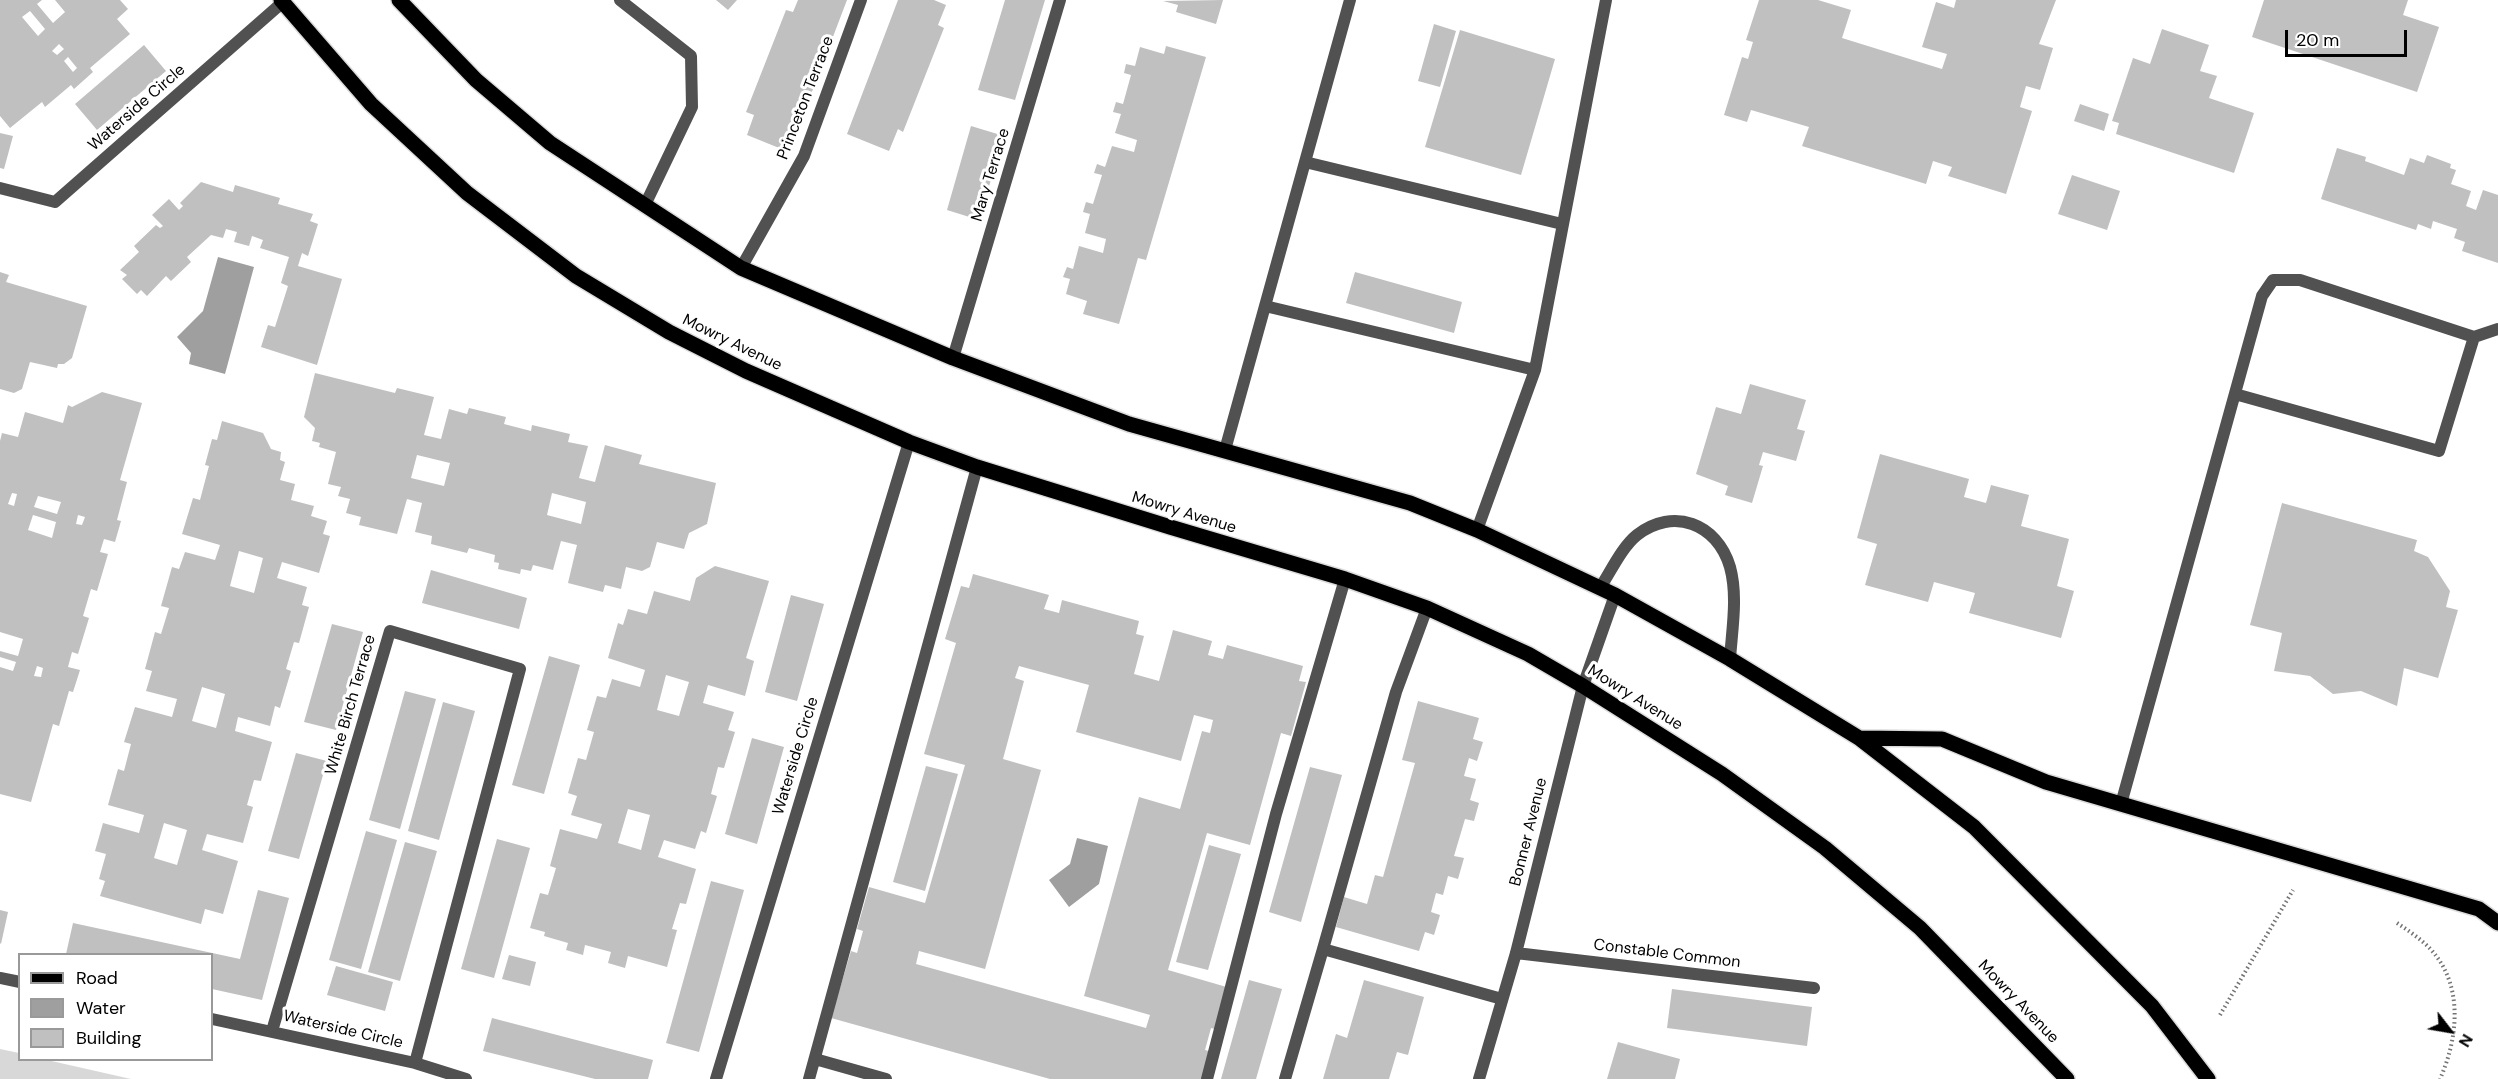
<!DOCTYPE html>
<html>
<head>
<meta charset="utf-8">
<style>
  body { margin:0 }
  #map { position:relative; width:2498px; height:1079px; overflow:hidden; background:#fff; font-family:"DM Sans",sans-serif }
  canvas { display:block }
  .legend { position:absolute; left:18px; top:953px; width:195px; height:108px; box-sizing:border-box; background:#fff; border:2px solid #999; margin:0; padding:8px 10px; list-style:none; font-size:18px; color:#000 }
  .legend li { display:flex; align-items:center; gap:12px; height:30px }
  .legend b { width:30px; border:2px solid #999 }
  .north { position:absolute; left:2420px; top:1001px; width:60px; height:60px; -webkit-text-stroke:4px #fff; paint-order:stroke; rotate:121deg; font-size:16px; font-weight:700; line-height:24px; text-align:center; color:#000 }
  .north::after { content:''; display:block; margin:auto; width:21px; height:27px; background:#000; clip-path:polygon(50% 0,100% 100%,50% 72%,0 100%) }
  .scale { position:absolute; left:2285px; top:30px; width:122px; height:27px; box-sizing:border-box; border:3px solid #000; border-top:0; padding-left:8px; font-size:18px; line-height:21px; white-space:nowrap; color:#000; -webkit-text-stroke:4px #fff; paint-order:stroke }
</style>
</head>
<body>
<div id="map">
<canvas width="2498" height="1079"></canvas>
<ul class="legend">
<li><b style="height:8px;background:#000"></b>Road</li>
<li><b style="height:16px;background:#9f9f9f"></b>Water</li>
<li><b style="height:16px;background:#c0c0c0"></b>Building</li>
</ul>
<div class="north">N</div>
<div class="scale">20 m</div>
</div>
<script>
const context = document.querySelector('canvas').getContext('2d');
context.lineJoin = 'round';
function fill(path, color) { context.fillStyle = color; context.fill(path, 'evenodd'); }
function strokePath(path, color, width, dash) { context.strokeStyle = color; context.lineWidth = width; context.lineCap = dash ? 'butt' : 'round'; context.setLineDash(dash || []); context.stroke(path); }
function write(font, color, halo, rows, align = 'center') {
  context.font = font + ' "DM Sans",sans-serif'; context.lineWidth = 6; context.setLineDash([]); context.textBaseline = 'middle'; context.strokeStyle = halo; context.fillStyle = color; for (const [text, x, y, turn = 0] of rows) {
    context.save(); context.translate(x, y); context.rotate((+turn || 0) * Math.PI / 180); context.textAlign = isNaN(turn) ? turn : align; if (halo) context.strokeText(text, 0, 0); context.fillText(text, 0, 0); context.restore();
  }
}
const green = new Path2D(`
  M 0,1049 L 19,1053 L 20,1060 L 47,1060 L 131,1079 L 0,1079 Z`);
const water = new Path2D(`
  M 218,257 L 254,267 L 225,374 L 189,364 L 191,353 L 177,337 L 203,311 Z
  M 1077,838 L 1108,846 L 1099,884 L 1069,907 L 1049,880 L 1070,864 Z`);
const building = new Path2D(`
  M 0,0 L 42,0 L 37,4 L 53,23 L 65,12 L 55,0 L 120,0 L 128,9 L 117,19 L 130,34 L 90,68 L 93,72 L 74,89 L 71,85 L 45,107 L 42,102 L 10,128 L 0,116 ZM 30,11 L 45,29 L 38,36 L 22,17 ZM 59,44 L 64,49 L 57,55 L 52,51 ZM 68,57 L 77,68 L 73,72 L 64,61 Z
  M 716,0 L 737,0 L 728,10 Z
  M 798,0 L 847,0 L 789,152 L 747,135 L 754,115 L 746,112 L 786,10 L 793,12 Z
  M 898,0 L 934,0 L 946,5 L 938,25 L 944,28 L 903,132 L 898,129 L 889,151 L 847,134 Z
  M 1005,0 L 1045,0 L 1015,100 L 978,90 Z
  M 1223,0 L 1216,24 L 1176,12 L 1178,5 L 1163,1 Z
  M 1759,0 L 1818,0 L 1851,10 L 1842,38 L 1942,69 L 1947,54 L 1922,47 L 1936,2 L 1954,8 L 1956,0 L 2056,0 L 2039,44 L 2053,48 L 2040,90 L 2026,86 L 2020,107 L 2032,111 L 2006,194 L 1948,176 L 1952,167 L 1933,161 L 1926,184 L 1802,146 L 1809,127 L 1751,110 L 1747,122 L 1724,115 L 1742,57 L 1748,59 L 1753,42 L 1746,40 Z
  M 2264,0 L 2408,0 L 2403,15 L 2439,27 L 2417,92 L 2252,37 Z
  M 1434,24 L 1456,31 L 1440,87 L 1418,81 Z
  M 2162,29 L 2209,45 L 2200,71 L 2217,76 L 2209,98 L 2254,113 L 2234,173 L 2116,134 L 2119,123 L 2112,121 L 2133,58 L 2150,64 Z
  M 1460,30 L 1555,59 L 1521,175 L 1425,147 Z
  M 144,45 L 166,71 L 97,130 L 75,104 Z
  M 1166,46 L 1206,57 L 1146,260 L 1138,258 L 1119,324 L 1083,314 L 1087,301 L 1066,294 L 1070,279 L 1063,277 L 1067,267 L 1073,269 L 1079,246 L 1103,253 L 1106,239 L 1085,233 L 1090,214 L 1083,212 L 1086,202 L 1093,204 L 1102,175 L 1094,173 L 1097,164 L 1105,167 L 1112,146 L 1134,152 L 1137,140 L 1115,133 L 1121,114 L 1113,112 L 1116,102 L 1123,104 L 1131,75 L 1124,73 L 1126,64 L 1135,66 L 1140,47 L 1164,54 Z
  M 2080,104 L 2109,114 L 2104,131 L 2074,121 Z
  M 971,126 L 1004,136 L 979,220 L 947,210 Z
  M 0,133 L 13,136 L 4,169 L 0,168 Z
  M 2337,148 L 2366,157 L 2365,161 L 2404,175 L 2410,158 L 2424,163 L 2427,155 L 2451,164 L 2450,168 L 2456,170 L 2451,184 L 2471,191 L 2466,206 L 2476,210 L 2483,190 L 2498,195 L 2498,263 L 2462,251 L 2465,242 L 2454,238 L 2457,229 L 2433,221 L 2431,229 L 2418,224 L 2416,230 L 2321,199 Z
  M 2072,175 L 2120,191 L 2107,230 L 2058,214 Z
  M 201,182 L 233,192 L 235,185 L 280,198 L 278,204 L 313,214 L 310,221 L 318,224 L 308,256 L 302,253 L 298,266 L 342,279 L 317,365 L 261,347 L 268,325 L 275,327 L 288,286 L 281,283 L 289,257 L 260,248 L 263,240 L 252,236 L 249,246 L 234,242 L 237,232 L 226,229 L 223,238 L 211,235 L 187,257 L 191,262 L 171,281 L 166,276 L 147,296 L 141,290 L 137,294 L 122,279 L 127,275 L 120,270 L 139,252 L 134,246 L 156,225 L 160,228 L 163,226 L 152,215 L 169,199 L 179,210 L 183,206 L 180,203 Z
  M 0,272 L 9,275 L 6,282 L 87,306 L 72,358 L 64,364 L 58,364 L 57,368 L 30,362 L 22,389 L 14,393 L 0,389 Z
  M 1355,272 L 1462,302 L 1454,333 L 1346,303 Z
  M 315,373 L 395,393 L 397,388 L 434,397 L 424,435 L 441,439 L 449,409 L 467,414 L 469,408 L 506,417 L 504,424 L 531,431 L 532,425 L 570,434 L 568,442 L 588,446 L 579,478 L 595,482 L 605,445 L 642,455 L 639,464 L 716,483 L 707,524 L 689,533 L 684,549 L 657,542 L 650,567 L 642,571 L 626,567 L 621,589 L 605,585 L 603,592 L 568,583 L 577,545 L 561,541 L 553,570 L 533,565 L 531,571 L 521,569 L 520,574 L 498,569 L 499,563 L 494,562 L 495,555 L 469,548 L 467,553 L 431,544 L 432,536 L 415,532 L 422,503 L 407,499 L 397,534 L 359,525 L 361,517 L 346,513 L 350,499 L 338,496 L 341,487 L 328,484 L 336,452 L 319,447 L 320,443 L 312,441 L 315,428 L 304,417 ZM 417,455 L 450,463 L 444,486 L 411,478 ZM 552,493 L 586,502 L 581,524 L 547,515 Z
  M 1750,384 L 1806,400 L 1797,429 L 1805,431 L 1796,461 L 1763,452 L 1759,465 L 1763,466 L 1752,503 L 1725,495 L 1728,486 L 1696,474 L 1716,407 L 1741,414 Z
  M 102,392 L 142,403 L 120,480 L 127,482 L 117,520 L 121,521 L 115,542 L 104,539 L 100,552 L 108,554 L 97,591 L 91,589 L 83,616 L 89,618 L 78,654 L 72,652 L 68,667 L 80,670 L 73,692 L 69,691 L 59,726 L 53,724 L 31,802 L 0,794 L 0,667 L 13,671 L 16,662 L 0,657 L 0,651 L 18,656 L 23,639 L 0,632 L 0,441 L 2,433 L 18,437 L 25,412 L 63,423 L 68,405 L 72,407 ZM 12,493 L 17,494 L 14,506 L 8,504 ZM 38,496 L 61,502 L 57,514 L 34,507 ZM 33,515 L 56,522 L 52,538 L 28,530 ZM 78,515 L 85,517 L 82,525 L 76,524 ZM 37,666 L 43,668 L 41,677 L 34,676 Z
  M 222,421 L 263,433 L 271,449 L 281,452 L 280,460 L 285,462 L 280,480 L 295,484 L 291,500 L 314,506 L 311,516 L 327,521 L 323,534 L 330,536 L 319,573 L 282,562 L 277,578 L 307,587 L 302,605 L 309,607 L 299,643 L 294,642 L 286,669 L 291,671 L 280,708 L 275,706 L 270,726 L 238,717 L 235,731 L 272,742 L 261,781 L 254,780 L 247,805 L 253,807 L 243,843 L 207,834 L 202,850 L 238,861 L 223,914 L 205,909 L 201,924 L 100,896 L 105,881 L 99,879 L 106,854 L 95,851 L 103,823 L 139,833 L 144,815 L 108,805 L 118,769 L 124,771 L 131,744 L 124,742 L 135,707 L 172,717 L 177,699 L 146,691 L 152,671 L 145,669 L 155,632 L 161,634 L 169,608 L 161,606 L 172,567 L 179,569 L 185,552 L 215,560 L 220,545 L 182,534 L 193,498 L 200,500 L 209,466 L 205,465 L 212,439 L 217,440 ZM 239,551 L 263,558 L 254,593 L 230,586 ZM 202,687 L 225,694 L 216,728 L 192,721 ZM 164,823 L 187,830 L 177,865 L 154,858 Z
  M 1880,454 L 1969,479 L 1964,497 L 1986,503 L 1991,485 L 2029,495 L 2021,526 L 2069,539 L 2057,586 L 2074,591 L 2061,638 L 1969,613 L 1975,593 L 1934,582 L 1928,602 L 1865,585 L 1877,544 L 1857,538 Z
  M 2282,503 L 2417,540 L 2414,551 L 2428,557 L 2450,591 L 2446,607 L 2458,610 L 2438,678 L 2404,668 L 2397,706 L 2361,691 L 2333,694 L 2310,676 L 2274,671 L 2282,633 L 2250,625 Z
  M 715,566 L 769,581 L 746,658 L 754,661 L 745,696 L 708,685 L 703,703 L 734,712 L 728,730 L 735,732 L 724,768 L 718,767 L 711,794 L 717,796 L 706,833 L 701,831 L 695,849 L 664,840 L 658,857 L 696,869 L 686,904 L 680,903 L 672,929 L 677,930 L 667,967 L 628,956 L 625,968 L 608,963 L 611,952 L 585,945 L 583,955 L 566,950 L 568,943 L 544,936 L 545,932 L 530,928 L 540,893 L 548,895 L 556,868 L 550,866 L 560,829 L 597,839 L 602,824 L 571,815 L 577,796 L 568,793 L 578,758 L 586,760 L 594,732 L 587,730 L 597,696 L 606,698 L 612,679 L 640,687 L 645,670 L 608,658 L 618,623 L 623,625 L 628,609 L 647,614 L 654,591 L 690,601 L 696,578 ZM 666,675 L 689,682 L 679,716 L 657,710 ZM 628,809 L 650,815 L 641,850 L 618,843 Z
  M 431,570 L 527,598 L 519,629 L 422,603 Z
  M 973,574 L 1049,595 L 1044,609 L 1059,613 L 1062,600 L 1139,621 L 1136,634 L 1144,636 L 1134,674 L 1159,681 L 1173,630 L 1212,641 L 1208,655 L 1223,659 L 1227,645 L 1303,666 L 1299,681 L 1306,682 L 1291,736 L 1281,733 L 1250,845 L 1207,833 L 1168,970 L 1230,988 L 1218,1030 L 1211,1028 L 1205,1050 L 1212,1052 L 1204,1079 L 1050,1079 L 831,1018 L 851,951 L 857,953 L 863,931 L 857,929 L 869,887 L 925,903 L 965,765 L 924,754 L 956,643 L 945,639 L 961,586 L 969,588 ZM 1019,666 L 1089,685 L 1076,732 L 1181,761 L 1194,715 L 1213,720 L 1210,733 L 1202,731 L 1180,809 L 1139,797 L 1084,996 L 1150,1015 L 1146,1028 L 916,964 L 919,951 L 985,969 L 1041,770 L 1003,759 L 1024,681 L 1015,678 Z
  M 791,595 L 824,604 L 797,701 L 765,692 Z
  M 332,624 L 363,632 L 336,730 L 304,722 Z
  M 549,656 L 580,665 L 544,794 L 512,785 Z
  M 405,691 L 436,699 L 400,829 L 369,820 Z
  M 1418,701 L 1479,718 L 1473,739 L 1483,742 L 1477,761 L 1469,758 L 1464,776 L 1476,779 L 1470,800 L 1479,803 L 1474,821 L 1465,819 L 1454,856 L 1464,858 L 1458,879 L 1448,876 L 1443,895 L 1436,893 L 1431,912 L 1440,915 L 1434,935 L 1425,932 L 1419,951 L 1336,927 L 1344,897 L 1367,904 L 1375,875 L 1383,877 L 1415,763 L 1402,760 Z
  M 443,702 L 475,711 L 439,840 L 408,831 Z
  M 752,738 L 784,747 L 757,844 L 725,834 Z
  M 296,753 L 327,761 L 299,859 L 268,851 Z
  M 926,766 L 958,774 L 925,891 L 893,882 Z
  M 1310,767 L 1342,775 L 1301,922 L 1269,912 Z
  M 366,831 L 397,840 L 361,969 L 329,960 Z
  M 497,839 L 530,848 L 494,978 L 461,969 Z
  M 405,842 L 437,851 L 400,981 L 368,972 Z
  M 1209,845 L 1241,854 L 1208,970 L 1176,962 Z
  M 711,881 L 744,890 L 699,1052 L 666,1043 Z
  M 258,890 L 289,898 L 262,1000 L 212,989 L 212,954 L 66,954 L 73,923 L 240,959 Z
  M 0,910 L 8,912 L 1,944 L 0,943 Z
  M 509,955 L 536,962 L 530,986 L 502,979 Z
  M 336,966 L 393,982 L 385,1011 L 327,995 Z
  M 1249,980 L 1282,989 L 1256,1079 L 1221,1079 Z
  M 1364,980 L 1424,997 L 1408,1055 L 1397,1052 L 1389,1079 L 1323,1079 L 1336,1034 L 1347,1038 Z
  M 1672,989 L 1812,1007 L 1807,1046 L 1667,1028 Z
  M 492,1018 L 653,1060 L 648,1079 L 595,1079 L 483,1051 Z
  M 1618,1042 L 1680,1059 L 1675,1079 L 1607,1079 Z`);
const path = new Path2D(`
  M 2397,923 C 2406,929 2415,935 2423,942 C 2464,977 2460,1034 2440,1079
  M 2220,1015 L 2293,890`);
const lane = new Path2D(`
  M 620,0 L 691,56 L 692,107 L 645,205
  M 1305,162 L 1562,224
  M 1265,306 L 1535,370
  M 2235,394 L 2439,451 L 2474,337
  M 1225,450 L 1350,0
  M 1477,530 L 1535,370 L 1606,0
  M 1600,588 C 1611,571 1622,547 1637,535 C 1673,507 1717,523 1730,567 C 1738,596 1732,629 1730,659
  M 2121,804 L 2262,296 L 2273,280 L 2300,280 L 2474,337 L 2498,329
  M 1323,949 L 1396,692 L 1427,608
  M 815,1059 L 886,1079
  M 809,1079 L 977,467
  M 1207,1079 L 1276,814 L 1345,579
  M 1285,1079 L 1323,949 L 1502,999`);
const street = new Path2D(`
  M 0,188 L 55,202 L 283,2
  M 741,268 L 804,156 L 861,0
  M 953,358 L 1060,0
  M 1516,953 L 1814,988
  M 0,978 L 20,982
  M 212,1019 L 415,1063 L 466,1079
  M 272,1031 L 390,631 L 520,669 L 415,1063
  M 716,1079 L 909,442
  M 1479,1079 L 1516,953 L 1583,686 L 1615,595`);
const primary = new Path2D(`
  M 281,0 L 371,104 L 467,193 L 576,276 L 669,332 L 746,371 L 909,442 L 977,467 L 1170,527 L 1345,579 L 1427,608 L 1528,654 L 1583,686 L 1722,774 L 1825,848 L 1920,928 L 2067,1079
  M 399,0 L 476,80 L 550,143 L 741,268 L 953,358 L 1129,424 L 1410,503 L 1477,530 L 1615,595 L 1730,659 L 1859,738 L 1974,827 L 2152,1006 L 2208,1079
  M 1859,738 L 1942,739 L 2046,782 L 2479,909 L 2498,923`);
const streetNames = [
  ["Princeton Terrace",806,98,-69],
  ["Waterside Circle",137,108,-41],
  ["Mary Terrace",991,175,-73],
  ["Mowry Avenue",732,343,26],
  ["Mowry Avenue",1184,513,17],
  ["Mowry Avenue",1635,698,32],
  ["White Birch Terrace",351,705,-74],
  ["Waterside Circle",796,756,-73],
  ["Bonner Avenue",1529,832,-76],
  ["Constable Common",1667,954,7],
  ["Mowry Avenue",2018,1002,46],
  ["Waterside Circle",343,1030,13]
];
fill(green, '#d8d8d8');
fill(water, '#9f9f9f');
fill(building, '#c0c0c0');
strokePath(primary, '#dbdbdb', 18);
strokePath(path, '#737373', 4, [1.5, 3]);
strokePath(lane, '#515151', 12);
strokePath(street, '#515151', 12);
strokePath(primary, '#000', 15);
write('16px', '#000', '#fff', streetNames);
</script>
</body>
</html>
